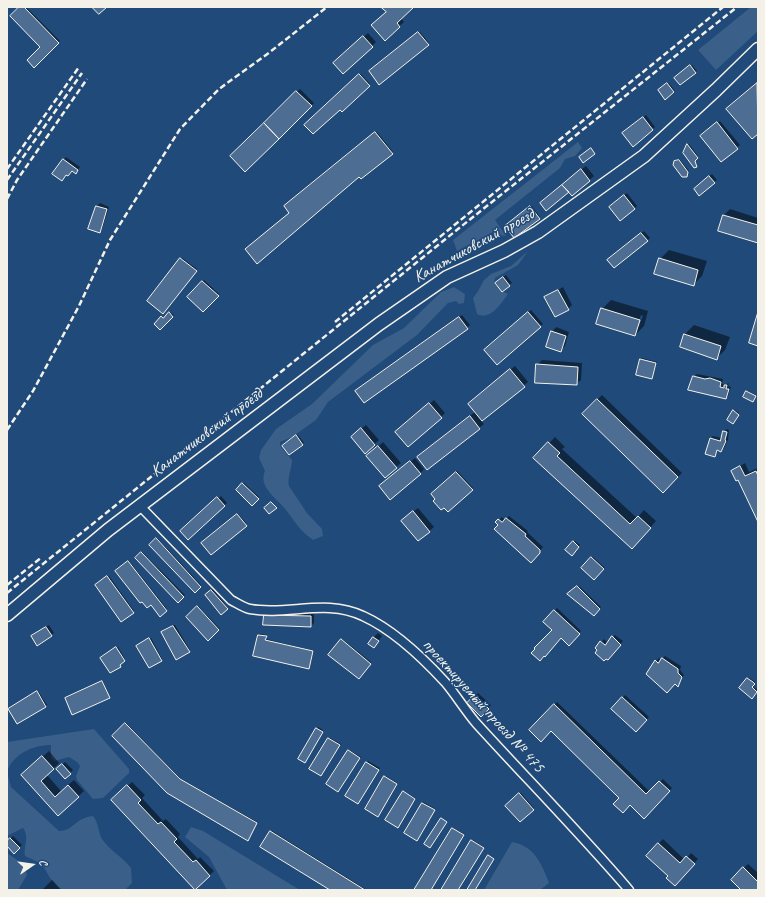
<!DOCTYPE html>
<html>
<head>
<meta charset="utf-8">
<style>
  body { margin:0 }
  #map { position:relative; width:765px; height:897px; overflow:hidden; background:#1f4a7a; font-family:Caveat,sans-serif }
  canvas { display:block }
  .frame { position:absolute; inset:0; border:8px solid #f4f1e8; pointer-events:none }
  .north { position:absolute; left:12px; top:845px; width:40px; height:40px; -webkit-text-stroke:3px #1f4a7a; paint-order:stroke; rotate:77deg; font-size:11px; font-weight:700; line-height:16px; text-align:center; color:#f4f1e8 }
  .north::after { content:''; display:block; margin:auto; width:14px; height:18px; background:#f4f1e8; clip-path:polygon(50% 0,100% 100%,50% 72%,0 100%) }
</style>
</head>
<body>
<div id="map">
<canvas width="765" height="897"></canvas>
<div class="frame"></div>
<div class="north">С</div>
</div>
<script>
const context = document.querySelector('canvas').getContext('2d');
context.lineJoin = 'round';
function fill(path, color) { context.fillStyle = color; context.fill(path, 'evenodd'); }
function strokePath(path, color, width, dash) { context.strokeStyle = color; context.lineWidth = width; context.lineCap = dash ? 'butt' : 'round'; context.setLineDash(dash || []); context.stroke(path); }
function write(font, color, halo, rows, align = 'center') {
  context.font = font + ' Caveat,sans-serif'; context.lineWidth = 3; context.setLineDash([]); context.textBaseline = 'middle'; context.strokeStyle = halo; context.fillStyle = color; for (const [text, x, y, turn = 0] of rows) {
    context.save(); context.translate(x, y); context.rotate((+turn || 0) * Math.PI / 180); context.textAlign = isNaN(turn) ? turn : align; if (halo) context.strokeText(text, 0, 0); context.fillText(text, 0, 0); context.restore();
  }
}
const green = new Path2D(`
  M 751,7 L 758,7 L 758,31 L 716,70 L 698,50 Z
  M 578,142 L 582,148 L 575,156 L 565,159 L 560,168 L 495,220 L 506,236 L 498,235 L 495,231 L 457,251 L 453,240 Z
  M 528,251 L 518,265 L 495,278 L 494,283 L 500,290 L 508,294 C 501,304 490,321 477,314 L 473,298 L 478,291 L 484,280 L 491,274 L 511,266 Z
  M 454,287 L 465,294 L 464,303 L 459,304 L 456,301 L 448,303 L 417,335 L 328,402 L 316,420 L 292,437 L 280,442 L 280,446 L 292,460 C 292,468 287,478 289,486 L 307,513 L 322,529 L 323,536 L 313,540 C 299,530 296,523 286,510 C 279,501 268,494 264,483 C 263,478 263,475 265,471 L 259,458 L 261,450 L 276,429 L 312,404 L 373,345 L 404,328 L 441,292 Z
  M 94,729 L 129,769 L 129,773 L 103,798 L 93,799 L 77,780 L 76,776 L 80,766 L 77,762 L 69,757 L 55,761 L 51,758 L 51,745 C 33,745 13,754 7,772 L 7,742 Z
  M 7,772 L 11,787 L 59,831 C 74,831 74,818 93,816 C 99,823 98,832 102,839 C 110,851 124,858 131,868 L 132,883 L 125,890 L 62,890 L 50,878 L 42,864 L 25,856 C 23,846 30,838 23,828 L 7,836 Z
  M 191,827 L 203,831 L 300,890 L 227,890 L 209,857 L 185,837 Z
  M 512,842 C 534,846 541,862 549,883 L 540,890 L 484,890 Z
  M 7,853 C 16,859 25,864 27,875 L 18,890 L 7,890 Z`);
const shadow = new Path2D(`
  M 20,7 L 26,7 L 60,41 L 34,66 L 42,47 Z
  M 382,7 L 413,7 L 401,18 L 404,22 L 385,39 L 387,12 Z
  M 420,32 L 429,43 L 379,83 L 370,71 Z
  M 368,33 L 376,42 L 372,46 L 339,59 Z
  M 692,65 L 697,71 L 680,84 L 675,78 Z
  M 361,74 L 370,84 L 342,110 L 340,108 L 306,125 Z
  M 669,83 L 675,91 L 665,98 L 659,90 Z
  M 758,83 L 758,133 L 752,138 L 730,106 Z
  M 300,89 L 314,103 L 278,138 L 270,118 Z
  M 646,115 L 655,127 L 633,145 L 626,131 Z
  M 720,121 L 740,145 L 721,161 L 704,134 Z
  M 377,132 L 393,152 L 361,178 L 359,176 L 291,213 L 285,206 Z
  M 689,144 L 698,156 L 695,159 L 697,167 L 684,153 Z
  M 66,157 L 80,167 L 76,173 L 63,160 Z
  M 677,160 L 680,160 L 689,171 L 687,174 L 675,161 Z
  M 586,166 L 594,176 L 572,195 L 568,180 Z
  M 712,174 L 717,180 L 714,182 L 698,186 Z
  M 627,193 L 637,206 L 634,209 L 613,205 Z
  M 100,203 L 109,207 L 102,229 L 99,232 L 89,228 L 97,206 Z
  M 532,206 L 540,217 L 514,236 L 506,226 Z
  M 730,209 L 758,218 L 758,241 L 719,230 L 724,215 Z
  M 644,231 L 650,238 L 647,241 L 611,257 Z
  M 669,250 L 707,261 L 702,276 L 693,285 L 660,259 Z
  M 182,258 L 197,269 L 163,312 L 148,301 Z
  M 506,275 L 512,283 L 509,285 L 499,280 Z
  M 204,280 L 219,294 L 203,311 L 188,297 Z
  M 563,287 L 572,305 L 568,309 L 545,298 Z
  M 611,300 L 648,311 L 644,326 L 635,335 L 602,309 ZM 641,315 L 643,316 L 639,326 L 637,326 Z
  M 531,310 L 543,324 L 540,326 L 488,347 Z
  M 170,312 L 174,315 L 160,329 L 155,324 L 162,316 L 164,318 Z
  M 462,315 L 470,325 L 467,328 L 359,389 Z
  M 694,325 L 730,337 L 725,350 L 716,359 L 681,347 L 685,334 Z
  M 556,327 L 569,332 L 565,346 L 560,351 L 552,332 Z
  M 642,358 L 657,362 L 652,378 L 641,359 Z
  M 542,360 L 582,363 L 581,380 L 576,384 L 537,365 Z
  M 515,366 L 528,382 L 481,421 L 484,424 L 479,428 L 423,453 L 475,412 L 469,404 Z
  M 697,374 L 723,379 L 722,384 L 725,385 L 729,383 L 728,386 L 731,387 L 728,396 L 726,398 L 694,377 Z
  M 748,391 L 756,395 L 754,400 L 747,392 Z
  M 602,395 L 682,473 L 663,492 L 583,414 Z
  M 434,400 L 445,413 L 441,417 L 401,428 Z
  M 735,410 L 739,413 L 734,422 L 734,411 Z
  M 366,425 L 379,440 L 365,452 L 356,433 Z
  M 726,429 L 729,430 L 728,440 L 724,448 L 721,451 L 719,450 L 715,455 L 711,438 L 713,436 L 722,438 Z
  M 298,435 L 304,443 L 289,454 L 283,446 Z
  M 555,437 L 565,447 L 562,449 L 637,518 L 644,510 L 656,521 L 637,542 L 535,458 Z
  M 383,442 L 401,463 L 396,467 L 372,452 Z
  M 415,458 L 424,469 L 420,474 L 385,482 Z
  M 745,463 L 749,472 L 758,468 L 758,519 L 739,479 L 732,471 Z
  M 457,471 L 473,488 L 448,511 L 433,494 Z
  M 244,483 L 259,497 L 252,505 L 237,490 Z
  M 221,496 L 227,503 L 188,538 L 182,531 Z
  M 418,508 L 434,527 L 419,540 L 407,516 Z
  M 238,514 L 247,524 L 211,554 L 203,543 Z
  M 509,516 L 528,531 L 527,532 L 543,547 L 531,562 L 497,522 L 502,517 L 505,520 Z
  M 157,538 L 201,585 L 195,591 L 150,545 Z
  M 575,541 L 580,545 L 572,554 L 567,550 Z
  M 142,552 L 185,595 L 179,601 L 137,558 Z
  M 593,557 L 605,568 L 594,579 L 583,568 Z
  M 129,561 L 167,609 L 160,615 L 151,604 L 116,571 Z
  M 109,576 L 134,611 L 133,612 L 97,584 Z
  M 579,586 L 601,607 L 594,615 L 569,594 Z
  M 213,589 L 228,608 L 221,613 L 206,595 Z
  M 198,606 L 220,629 L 209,640 L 187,617 Z
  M 557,608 L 581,631 L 569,645 L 544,622 Z
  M 267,613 L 314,614 L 314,623 L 311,626 L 265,615 Z
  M 49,625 L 54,633 L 51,635 L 35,634 Z
  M 175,625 L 190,650 L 189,651 L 163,631 Z
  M 378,633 L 382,636 L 374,647 L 374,637 Z
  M 260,634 L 267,635 L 266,639 L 314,651 L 309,667 L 254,655 Z
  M 615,635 L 623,641 L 610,656 L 606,658 L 596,648 L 604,639 L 608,643 Z
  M 151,638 L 162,659 L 161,660 L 139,645 Z
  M 342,639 L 371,662 L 359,678 L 330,654 Z
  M 118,647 L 125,659 L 120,663 L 120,666 L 102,657 Z
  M 665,656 L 681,666 L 680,670 L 684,675 L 678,685 L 648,674 L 656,661 L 659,658 L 661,660 Z
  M 749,678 L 754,681 L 755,683 L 752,686 L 758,690 L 752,697 L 740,688 Z
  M 103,681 L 109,697 L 67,697 Z
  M 38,691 L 47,705 L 18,723 L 10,708 Z
  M 478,693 L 491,705 L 481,715 L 469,703 Z
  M 625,695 L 649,717 L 636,731 L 612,709 Z
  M 557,702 L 650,792 L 663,779 L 672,788 L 644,817 L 621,798 L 551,730 L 530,730 Z
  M 126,723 L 181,779 L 257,822 L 248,838 L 114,736 Z
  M 318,727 L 323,730 L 306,761 L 300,759 Z
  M 330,738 L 341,744 L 322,774 L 311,769 Z
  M 349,750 L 361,757 L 339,790 L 348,751 Z
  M 49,751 L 59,763 L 47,775 L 61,791 L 74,780 L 84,791 L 58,815 L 28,770 Z
  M 368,761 L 380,768 L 359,802 L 346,796 Z
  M 65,762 L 73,770 L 65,777 L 58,769 Z
  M 386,776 L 397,783 L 379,814 L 385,777 Z
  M 132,782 L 145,795 L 142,798 L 163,821 L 166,819 L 180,834 L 178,837 L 198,859 L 200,857 L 214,871 L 195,889 L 112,800 Z
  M 404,791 L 415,798 L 398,826 L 403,792 Z
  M 521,793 L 534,808 L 520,821 L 507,806 Z
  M 423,802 L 435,809 L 418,838 L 422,803 Z
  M 453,828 L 464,834 L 431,890 L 415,890 Z
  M 272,831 L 367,890 L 332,890 L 271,832 Z
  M 13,836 L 22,845 L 14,852 L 7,845 L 7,842 Z
  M 663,839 L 685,860 L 691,853 L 698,859 L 675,884 L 669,876 L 647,856 Z
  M 473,840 L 484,847 L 457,890 L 442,890 Z
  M 748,864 L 758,873 L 758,890 L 743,890 L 732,880 Z
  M 52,880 L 61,890 L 42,890 Z`);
const building = new Path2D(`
  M 19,7 L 24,7 L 59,43 L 34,68 L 27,60 L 40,47 L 10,16 Z
  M 92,7 L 107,7 L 99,14 Z
  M 381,7 L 414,7 L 397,23 L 400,27 L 385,41 L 371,25 L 386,12 Z
  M 418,32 L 429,45 L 379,85 L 369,71 Z
  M 363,36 L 373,47 L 343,74 L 333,63 Z
  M 690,65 L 696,73 L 680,85 L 674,78 Z
  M 359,74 L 370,86 L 342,112 L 340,110 L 313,134 L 304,125 Z
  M 667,83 L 674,92 L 665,100 L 658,90 Z
  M 757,83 L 758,134 L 752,139 L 726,109 Z
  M 296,91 L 312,106 L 279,139 L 264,123 Z
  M 643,117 L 653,130 L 633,147 L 622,133 Z
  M 717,122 L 738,149 L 721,162 L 700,136 Z
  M 264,123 L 279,139 L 245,172 L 230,156 Z
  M 375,132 L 393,154 L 361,179 L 359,177 L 257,264 L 245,249 L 289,213 L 284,206 Z
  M 687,144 L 698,158 L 695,161 L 697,167 L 694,168 L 683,153 Z
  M 591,148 L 595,154 L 583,163 L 579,157 Z
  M 63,159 L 78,170 L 76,174 L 72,171 L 68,176 L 66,175 L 62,181 L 52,174 Z
  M 679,160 L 688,172 L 687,177 L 682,177 L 673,165 L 674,161 Z
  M 581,169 L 590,181 L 572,196 L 562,185 Z
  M 709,176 L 715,183 L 699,196 L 694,189 Z
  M 562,185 L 569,192 L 546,211 L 540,203 Z
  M 624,195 L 635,209 L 620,221 L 609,207 Z
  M 96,206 L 107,209 L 100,233 L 88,229 Z
  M 530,206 L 540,219 L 514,238 L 505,226 Z
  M 723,215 L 758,225 L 758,243 L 718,231 Z
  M 641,233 L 648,241 L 614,268 L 607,260 Z
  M 180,258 L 197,271 L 163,314 L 147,301 Z
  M 659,258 L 698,270 L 694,286 L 654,274 Z
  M 503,277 L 510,286 L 502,292 L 495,283 Z
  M 202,281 L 219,296 L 203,312 L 187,297 Z
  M 558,290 L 569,310 L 555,317 L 544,297 Z
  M 601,308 L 640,320 L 635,336 L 596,324 Z
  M 169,312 L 173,317 L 160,330 L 154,324 L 161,316 L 163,318 Z
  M 528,312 L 541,327 L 497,365 L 484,350 Z
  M 758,312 L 758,346 L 749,343 Z
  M 459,317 L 468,329 L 364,403 L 355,391 Z
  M 551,331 L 566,336 L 561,352 L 546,347 Z
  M 684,334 L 721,346 L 717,360 L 680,347 Z
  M 640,359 L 656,363 L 652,379 L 636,375 Z
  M 536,364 L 578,367 L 577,385 L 535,383 Z
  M 510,369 L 525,387 L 482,421 L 468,404 Z
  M 693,376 L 705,379 L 710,378 L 721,382 L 720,387 L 724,388 L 724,385 L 727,385 L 726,389 L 729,389 L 726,399 L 688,390 Z
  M 746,391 L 756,396 L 753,402 L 743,397 Z
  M 597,399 L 678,477 L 663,493 L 582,414 Z
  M 429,403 L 442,418 L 408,447 L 395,432 Z
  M 733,410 L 739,415 L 733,424 L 727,420 Z
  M 470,416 L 480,429 L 427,470 L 417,457 Z
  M 361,428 L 375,445 L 365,454 L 351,437 Z
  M 723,431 L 727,432 L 725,440 L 726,441 L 721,452 L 717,450 L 715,457 L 705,454 L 710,438 L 720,441 Z
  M 296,435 L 303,445 L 289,455 L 282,446 Z
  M 548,442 L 560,453 L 557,456 L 630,524 L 638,516 L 651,528 L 632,549 L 533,458 Z
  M 378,446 L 397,468 L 385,478 L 366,456 Z
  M 410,461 L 421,474 L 390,500 L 379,486 Z
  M 740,466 L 745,476 L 756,471 L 758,476 L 758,522 L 738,480 L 736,481 L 731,471 Z
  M 456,472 L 473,490 L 448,512 L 444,508 L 441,510 L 433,501 L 435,499 L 431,494 Z
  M 242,483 L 259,499 L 252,506 L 236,490 Z
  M 217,497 L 225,506 L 188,540 L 180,531 Z
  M 271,502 L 277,508 L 269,514 L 264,508 Z
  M 413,511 L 430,532 L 418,541 L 401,521 Z
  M 237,514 L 247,526 L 211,555 L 201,543 Z
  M 506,518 L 526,534 L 525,536 L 540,550 L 540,553 L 531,563 L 494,529 L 498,525 L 495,522 L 498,519 L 502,522 Z
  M 156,538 L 201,587 L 195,593 L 149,545 Z
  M 573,541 L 579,547 L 572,556 L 565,550 Z
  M 141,552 L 184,597 L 178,603 L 135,558 Z
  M 591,557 L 604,569 L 594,580 L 581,568 Z
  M 128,561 L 167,611 L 160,617 L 151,605 L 147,608 L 142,602 L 140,603 L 115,571 Z
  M 107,576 L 134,613 L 121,622 L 95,585 Z
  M 577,586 L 600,609 L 594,616 L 567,594 Z
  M 211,590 L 228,609 L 221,615 L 205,595 Z
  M 197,606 L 219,630 L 208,641 L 186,617 Z
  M 554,610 L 580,634 L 569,646 L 561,638 L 545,657 L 544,656 L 540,661 L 531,653 L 535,649 L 534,648 L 552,630 L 543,622 Z
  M 264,615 L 311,616 L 311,627 L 263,625 Z
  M 173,626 L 190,652 L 176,660 L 161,632 Z
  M 46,627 L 52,636 L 37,646 L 31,636 Z
  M 258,635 L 267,636 L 265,640 L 313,651 L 309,669 L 253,656 Z
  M 612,636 L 621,645 L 608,660 L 606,659 L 604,661 L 595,653 L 597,650 L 595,648 L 600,641 L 605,645 Z
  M 373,637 L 379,641 L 374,648 L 368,644 Z
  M 149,638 L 162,661 L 149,668 L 136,646 Z
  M 341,639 L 371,664 L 359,679 L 328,655 Z
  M 116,647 L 125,661 L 120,665 L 121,667 L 110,673 L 100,658 Z
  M 662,658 L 678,669 L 678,673 L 682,677 L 678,687 L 675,684 L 667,693 L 646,674 L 655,660 L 658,663 Z
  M 747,678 L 753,682 L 755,684 L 752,687 L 757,692 L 752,699 L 739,688 Z
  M 102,681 L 110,698 L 72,715 L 65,698 Z
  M 37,691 L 46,707 L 17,724 L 8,709 Z
  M 475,695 L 489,709 L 481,717 L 467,703 Z
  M 622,697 L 647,720 L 636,732 L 611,709 Z
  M 554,704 L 646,794 L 659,781 L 670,791 L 644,819 L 630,805 L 623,813 L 613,804 L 619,798 L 551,731 L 541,742 L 529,730 Z
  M 125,723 L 180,779 L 257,823 L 248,841 L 167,793 L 112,736 Z
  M 316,728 L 323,732 L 305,763 L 298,759 Z
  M 328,738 L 340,745 L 321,776 L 309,769 Z
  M 348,750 L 360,758 L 338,792 L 326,784 Z
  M 42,756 L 54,769 L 41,781 L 55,797 L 68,785 L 79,797 L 58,816 L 21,775 Z
  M 366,762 L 379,770 L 358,804 L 345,796 Z
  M 62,764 L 71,774 L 65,779 L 56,769 Z
  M 384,776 L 397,784 L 378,817 L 365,809 Z
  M 127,785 L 141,800 L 138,803 L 158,824 L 161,822 L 177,839 L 174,842 L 193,862 L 196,860 L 210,876 L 195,890 L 111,800 Z
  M 403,791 L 415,799 L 398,828 L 385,820 Z
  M 519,793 L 534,810 L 520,822 L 505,806 Z
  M 422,803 L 435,810 L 417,841 L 404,833 Z
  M 441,818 L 447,822 L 430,848 L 424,844 Z
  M 452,828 L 464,835 L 431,890 L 414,890 Z
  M 270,831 L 365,890 L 330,890 L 260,847 Z
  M 10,838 L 20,848 L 14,854 L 7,846 L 7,841 Z
  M 471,840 L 484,848 L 458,890 L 441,890 Z
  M 658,843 L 680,863 L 686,856 L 695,864 L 675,886 L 666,878 L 668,876 L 646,856 Z
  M 488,855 L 494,859 L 475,890 L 467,890 Z
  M 743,867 L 758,882 L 758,890 L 741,890 L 731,880 Z`);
const street = new Path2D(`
  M 140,506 L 231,600 C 237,603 244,608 250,609 C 288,616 326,598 363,616 C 394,630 422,657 445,682 C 456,695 465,710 476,723 C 527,779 580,833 629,890`);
const secondary = new Path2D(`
  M 7,615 L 108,530 L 379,324 L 447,277 L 504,251 L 538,232 L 644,156 L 716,90 L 758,49`);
const rail = new Path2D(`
  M 7,169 L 79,67
  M 7,180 L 82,73
  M 7,199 L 17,180 L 87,79
  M 335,322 L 723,7
  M 7,430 L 33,391 L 79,306 L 110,240 L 180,129 L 219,89 L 270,52 L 327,7
  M 7,585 L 42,557
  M 7,593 L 458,229 L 737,7`);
const streetNames = [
  ["Канатчиковский проезд",474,246,-29],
  ["Канатчиковский проезд",207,433,-37],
  ["проектируемый проезд № 475",483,706,48]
];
fill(green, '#3a5f88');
fill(shadow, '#0007');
fill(building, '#4d6e92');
strokePath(building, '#f4f1e8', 1);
strokePath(street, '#f4f1e8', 11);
strokePath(secondary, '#f4f1e8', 15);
strokePath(street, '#1f4a7a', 8);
strokePath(secondary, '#1f4a7a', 12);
strokePath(rail, '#f4f1e8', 2.5, [6, 3]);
write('17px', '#f4f1e8', '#1f4a7a', streetNames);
</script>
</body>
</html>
